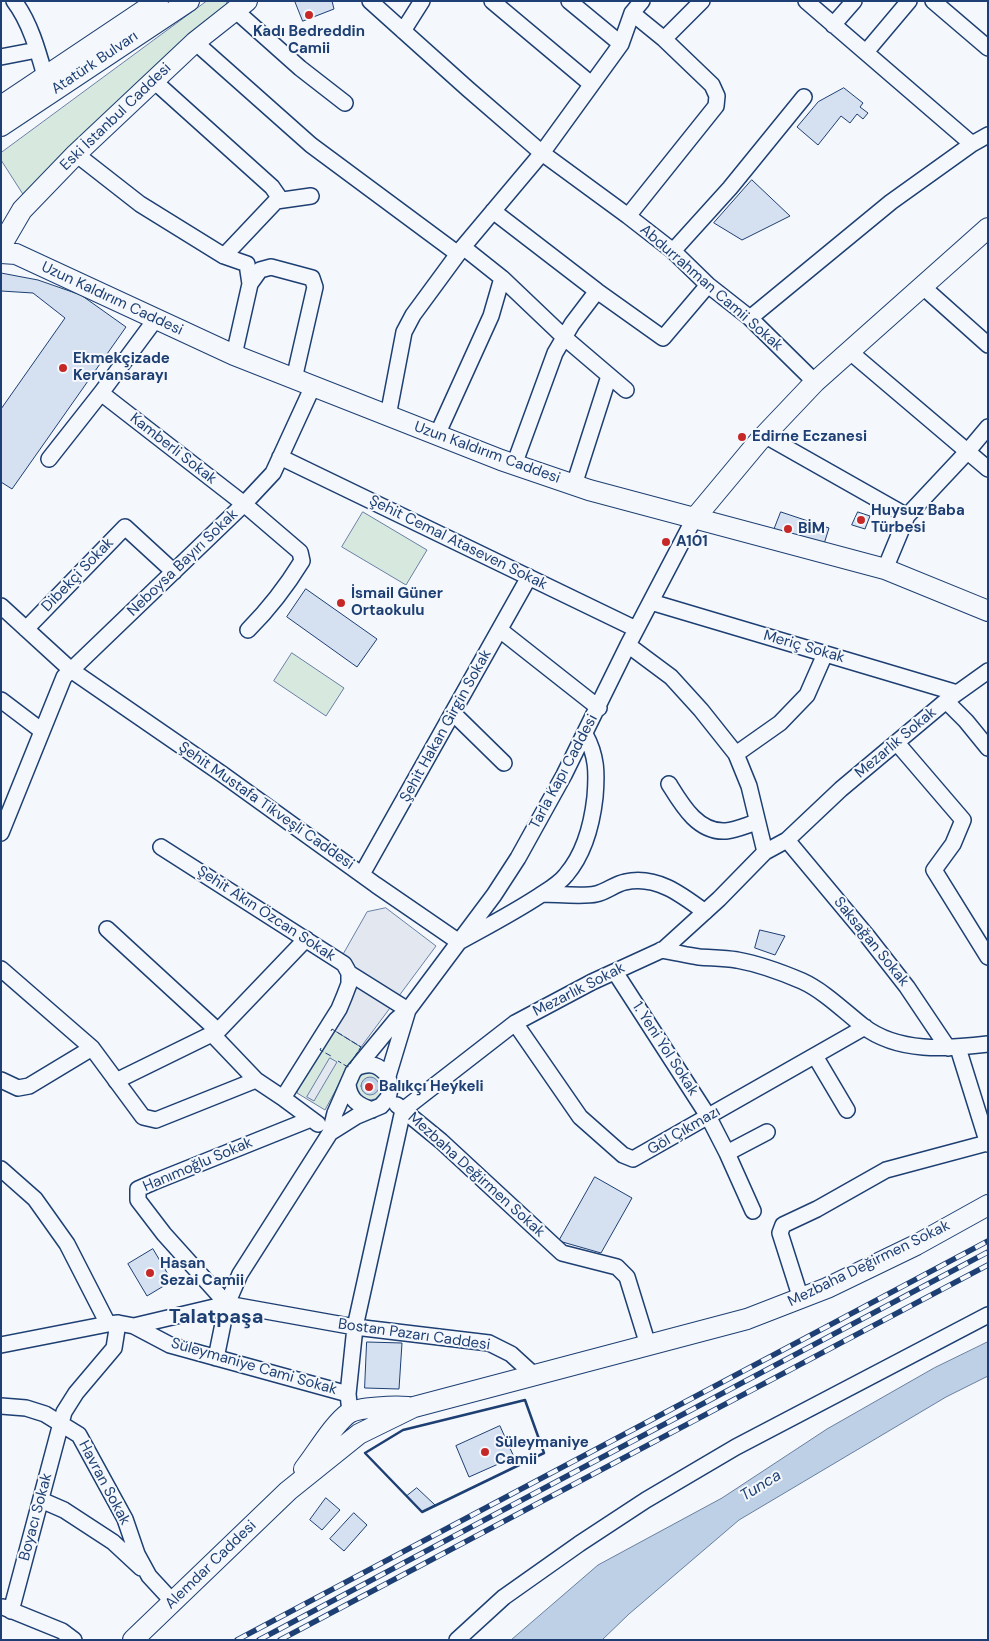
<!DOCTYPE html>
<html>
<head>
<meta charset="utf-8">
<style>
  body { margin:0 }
  #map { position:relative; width:989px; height:1641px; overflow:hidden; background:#f4f7fb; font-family:"DM Sans",sans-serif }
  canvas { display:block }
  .frame { position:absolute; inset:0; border:2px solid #1d3f73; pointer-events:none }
</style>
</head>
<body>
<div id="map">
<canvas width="989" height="1641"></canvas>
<div class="frame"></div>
</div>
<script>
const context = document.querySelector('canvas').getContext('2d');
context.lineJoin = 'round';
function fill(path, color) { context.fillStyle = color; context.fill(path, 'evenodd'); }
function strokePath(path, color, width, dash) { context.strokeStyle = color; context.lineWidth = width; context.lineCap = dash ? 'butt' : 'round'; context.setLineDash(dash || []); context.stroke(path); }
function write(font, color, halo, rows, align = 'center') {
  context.font = font + ' "DM Sans",sans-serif'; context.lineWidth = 4; context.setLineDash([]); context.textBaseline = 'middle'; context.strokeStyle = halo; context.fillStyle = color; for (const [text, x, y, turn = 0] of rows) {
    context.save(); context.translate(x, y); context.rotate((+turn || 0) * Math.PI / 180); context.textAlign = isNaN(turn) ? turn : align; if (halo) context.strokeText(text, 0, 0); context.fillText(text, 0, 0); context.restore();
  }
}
const green = new Path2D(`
  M 207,1 L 227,1 L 226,7 L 26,199 L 1,160 L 1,153 Z
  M 363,512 L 427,550 L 406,585 L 342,547 Z
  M 292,653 L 344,688 L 326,716 L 274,681 Z
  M 332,1029 L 361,1047 L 348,1067 L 325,1110 L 297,1093 L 297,1091 Z
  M356 1086a14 14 0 1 1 28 0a14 14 0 1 1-28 0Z`);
const parking = new Path2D(`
  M 386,908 L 436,946 L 361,1047 L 332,1029 L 359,979 L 342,956 L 367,912 Z
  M 330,1058 L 337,1062 L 314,1101 L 307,1097 Z`);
const water = new Path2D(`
  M361 1086a9 9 0 1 1 18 0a9 9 0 1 1-18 0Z
  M 988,1342 L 988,1376 L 946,1397 L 739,1520 L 629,1614 L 602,1640 L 511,1640 L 598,1565 L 722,1498 L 827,1429 L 934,1368 Z`);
const building = new Path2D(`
  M 295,1 L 332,1 L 334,9 L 303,21 Z
  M 844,88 L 863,103 L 860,107 L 868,113 L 863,119 L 857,114 L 850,123 L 841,116 L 818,145 L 797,127 L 818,102 Z
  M 752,180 L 790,216 L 742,240 L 714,223 Z
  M 1,273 L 38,280 L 81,295 L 126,327 L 12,489 L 1,482 L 1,409 L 65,318 L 33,293 L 1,291 Z
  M 781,512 L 829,528 L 824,544 L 774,530 Z
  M 858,512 L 870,516 L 865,529 L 852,525 Z
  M 306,589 L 377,639 L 357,667 L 287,617 Z
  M 760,930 L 785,936 L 775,955 L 755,948 Z
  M 595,1177 L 632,1198 L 601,1253 L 559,1241 Z
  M 153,1249 L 172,1281 L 147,1296 L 128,1264 Z
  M 367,1342 L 402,1343 L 399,1389 L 365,1388 Z
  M 500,1426 L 514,1457 L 469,1477 L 456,1446 Z
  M 417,1488 L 435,1505 L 422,1512 L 407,1496 Z
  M 326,1498 L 340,1510 L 322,1530 L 310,1520 Z
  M 354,1513 L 367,1525 L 344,1551 L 330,1539 Z`);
const minor = new Path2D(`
  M 14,1 C 30,22 38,51 45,76
  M 370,1 L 468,89 L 542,153 L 628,216
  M 492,1 L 591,84
  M 569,1 L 621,44
  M 806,1 L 972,144 L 988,135
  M 933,1 L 988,48
  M 236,11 L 300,68 L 345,103
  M 632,13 L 664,39 L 712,85 L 717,96 L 716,106 L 628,216 L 673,251 L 708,285 L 750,318 L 815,382
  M 833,25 L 854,1
  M 403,31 L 422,1
  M 664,39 L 702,1
  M 195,42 L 311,145 L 458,254
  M 866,52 L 909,1
  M 1,57 L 37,50
  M 153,80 L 272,187 L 281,200
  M 76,154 L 140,204 L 224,256 L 247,264 L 250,284 L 234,355
  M 493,211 L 597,291 L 663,338 L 708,285
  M 673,251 L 730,188 L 804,97
  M 224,256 L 276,201 L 311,196
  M 502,278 L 565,338 L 626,390
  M 250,284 L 260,270 L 271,267 L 312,278 L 315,287 L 294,379
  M 922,286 L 988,345
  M 750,318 L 891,202 L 972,144
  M 849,351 L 988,469
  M 101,393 L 244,504 L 300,552 L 302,561 C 286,587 269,609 248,630
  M 388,416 L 404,332 L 413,315 L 463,247 L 542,153 L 621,44 L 632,13 L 642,1
  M 437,435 L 491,316 L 502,278 L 463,247
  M 764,435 L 907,516
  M 280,457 L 636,629
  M 49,459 L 101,393 L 155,320
  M 514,465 L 555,353 L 572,324 L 597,291
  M 574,485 L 609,376
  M 885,569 L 907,516 L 967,452 L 988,427
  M 651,602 L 957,693
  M 1,606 L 71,670 L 222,774 L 376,885 L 459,942 C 486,927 513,913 539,896 C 548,890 559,884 566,875 C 584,854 592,824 595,797 C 597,773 597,756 585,734
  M 26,629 L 125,527 L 174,572
  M 500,630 L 599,708
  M 628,645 L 671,677 L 701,710 L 736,754 L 749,786 L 765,852
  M 1,700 L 42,731
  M 946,701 L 966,721 L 988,748
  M 453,713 L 504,763
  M 897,743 L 963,820 L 953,844 L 934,870 L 988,957
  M 736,754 L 780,723 L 807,695 L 825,654
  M 669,784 C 682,805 698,833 726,831 C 736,830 747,825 757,822
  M 1,833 L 64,677 L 244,504 L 273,473 L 313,386
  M 787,840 L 868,937 L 907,987 L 948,1048
  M 161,847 L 344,964 L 349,973 L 349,984 L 344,997 L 339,1009 L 283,1098
  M 362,874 L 529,577
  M 542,894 C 556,894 584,897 596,894 C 606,892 615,884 625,882 C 656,875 681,894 705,912
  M 107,929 L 218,1031
  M 661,950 C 674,952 686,955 699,957 C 711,958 724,958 737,960 C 759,964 781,972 802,981 C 824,991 844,1011 863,1026 C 898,1053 947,1049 988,1044
  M 1,969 L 92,1048 L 143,1117 L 156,1120 L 256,1080
  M 615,972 L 708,1116 L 727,1153 L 753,1211
  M 349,973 L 408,1010
  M 515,1023 L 580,1117 L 623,1155 L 633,1159 L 865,1027
  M 213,1035 L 256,1080 L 283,1098 L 318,1124
  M 958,1048 L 988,1144
  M 815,1056 L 847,1110
  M 358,1067 C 371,1062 379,1065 388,1076
  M 1,1080 L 18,1088 L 29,1086 L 92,1048
  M 116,1081 L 218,1031 L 306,939
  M 348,1085 C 350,1100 358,1105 372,1110
  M 397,1105 L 441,1141 L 562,1253 L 617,1267 L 627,1277 L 648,1345
  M 330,1133 L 335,1113 L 353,1072 L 396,1020 L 408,1010 L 494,895 L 518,858 L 564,775 L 628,645 L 694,519
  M 727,1153 L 767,1132
  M 1,1169 L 35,1199 L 67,1244 L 108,1324
  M 801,1299 L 780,1233 L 783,1225 L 817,1209 L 886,1170 L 987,1143
  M 227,1304 L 164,1234 L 138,1200 L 138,1189 L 154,1182 L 311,1119
  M 134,1326 L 170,1345 L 348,1394
  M 1,1345 L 108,1324 L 118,1323 L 134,1326 L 227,1304 L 355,1327 L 489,1343 L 511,1354 L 534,1375
  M 216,1358 L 227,1304 L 240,1274 L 330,1133 L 357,1116 L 381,1106 L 388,1098 L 390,1089 L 388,1076 L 408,1010
  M 1,1406 L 26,1408 L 45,1414 L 79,1435 L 125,1519 L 137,1554 L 149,1576 L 173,1602
  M 350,1412 L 348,1394 L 355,1327 L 403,1110 L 515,1023 L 592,982 L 664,949 L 719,899 L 765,852 L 787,840 L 841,789 L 946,701 L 988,671
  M 41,1500 L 64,1510 L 113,1542 L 141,1568
  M 3,1607 L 62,1631 L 74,1640
  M 11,1611 L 64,1412 L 76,1393 L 114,1348 L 118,1323
  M 457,1640 L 504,1597 L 579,1544 L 646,1500 L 736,1447 L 988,1315`);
const major = new Path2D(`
  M 1,106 L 158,1
  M 1,126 L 189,1
  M 1,246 L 22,210 L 76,154 L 195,42 L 247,1
  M 1,253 L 16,254 L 234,355 L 501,460 L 589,490 L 885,569 L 988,611
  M 694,519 L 759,441 L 815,382 L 988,228
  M 304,1469 C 316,1454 334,1423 349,1413 C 359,1407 395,1406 408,1407
  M 133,1640 L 288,1491 L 359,1434 L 414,1407 L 747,1319 L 827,1288 L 916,1245 L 988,1205`);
const rail = new Path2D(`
  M 237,1640 L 988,1241
  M 259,1640 L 988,1252
  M 280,1640 L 988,1265`);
const fence = new Path2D(`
  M 331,1031 L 332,1029 L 361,1047 L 348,1067 L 338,1061
  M 321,1048 L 320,1050 L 331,1056`);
const wall = new Path2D(`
  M 525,1400 L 544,1453 L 422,1512 L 365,1453 L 403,1430 Z`);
const markers = [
  [309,15,5,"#c62828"],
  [63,368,5,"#c62828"],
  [742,437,5,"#c62828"],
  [861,520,5,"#c62828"],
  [788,529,5,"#c62828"],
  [666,542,5,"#c62828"],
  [341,603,5,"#c62828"],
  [369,1087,5,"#c62828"],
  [150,1273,5,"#c62828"],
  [485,1452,5,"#c62828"]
];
const poiNames = [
  ["Kadı Bedreddin",309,32,"center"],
  ["Camii",309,49,"center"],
  ["Ekmekçizade",73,359],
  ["Kervansarayı",73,376],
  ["Edirne Eczanesi",752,437],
  ["Huysuz Baba",871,511],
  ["Türbesi",871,528],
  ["BİM",798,529],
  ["A101",676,542],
  ["İsmail Güner",351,594],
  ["Ortaokulu",351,611],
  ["Balıkçı Heykeli",379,1087],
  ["Hasan",160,1264],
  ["Sezai Camii",160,1281],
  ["Süleymaniye",495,1443],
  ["Camii",495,1460]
];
const streetNames = [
  ["Atatürk Bulvarı",95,63,-34],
  ["Eski İstanbul Caddesi",116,117,-44],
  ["Abdurrahman Camii Sokak",711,288,41],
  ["Uzun Kaldırım Caddesi",112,299,25],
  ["Kamberli Sokak",173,449,38],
  ["Uzun Kaldırım Caddesi",487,453,20],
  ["Şehit Cemal Ataseven Sokak",458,543,26],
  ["Neboysa Bayırı Sokak",183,563,-44],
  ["Dibekçi Sokak",78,575,-46],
  ["Meriç Sokak",804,647,16],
  ["Şehit Hakan Girgin Sokak",446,726,-61],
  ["Mezarlık Sokak",896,743,-40],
  ["Tarla Kapı Caddesi",564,772,-62],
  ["Şehit Mustafa Tikveşli Caddesi",266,806,35],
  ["Şehit Akın Özcan Sokak",266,914,33],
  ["Saksağan Sokak",871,942,51],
  ["Mezarlık Sokak",579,990,-27],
  ["1. Yeni Yol Sokak",665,1049,57],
  ["Göl Çıkmazı",684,1131,-30],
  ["Hanımoğlu Sokak",198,1165,-23],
  ["Mezbaha Değirmen Sokak",476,1175,42],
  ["Mezbaha Değirmen Sokak",869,1264,-26],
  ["Bostan Pazarı Caddesi",414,1335,8],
  ["Süleymaniye Cami Sokak",254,1367,16],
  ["Havran Sokak",104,1483,62],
  ["Boyacı Sokak",36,1517,-75],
  ["Alemdar Caddesi",211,1565,-44]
];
const waterNames = [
  ["Tunca",761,1486,-32]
];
const districtNames = [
  ["Talatpaşa",216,1318]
];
fill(green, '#d7e8df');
strokePath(green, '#687fa3', 1);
fill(parking, '#e3e8f0');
strokePath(parking, '#687fa3', 1);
fill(water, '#bed0e5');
strokePath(water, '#687fa3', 1);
fill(building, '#d5e0f0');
strokePath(building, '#1d3f73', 1);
strokePath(minor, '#1d3f73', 18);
strokePath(major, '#1d3f73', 22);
strokePath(minor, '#f4f7fb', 15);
strokePath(major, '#f4f7fb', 20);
strokePath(rail, '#1d3f73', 5.5);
strokePath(rail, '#f4f7fb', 4, [11]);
strokePath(fence, '#1d3f73', 1, [6, 2.5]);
strokePath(wall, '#1d3f73', 2.5);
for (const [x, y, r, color] of markers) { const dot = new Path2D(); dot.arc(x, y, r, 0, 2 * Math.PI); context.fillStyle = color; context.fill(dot); strokePath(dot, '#f4f7fb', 2); }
write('bold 15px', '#1d3f73', '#f4f7fb', poiNames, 'left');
write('15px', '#1d3f73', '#f4f7fb', streetNames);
write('italic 16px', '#1d3f73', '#f4f7fb', waterNames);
write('bold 20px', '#1d3f73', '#f4f7fb', districtNames);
</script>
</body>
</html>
